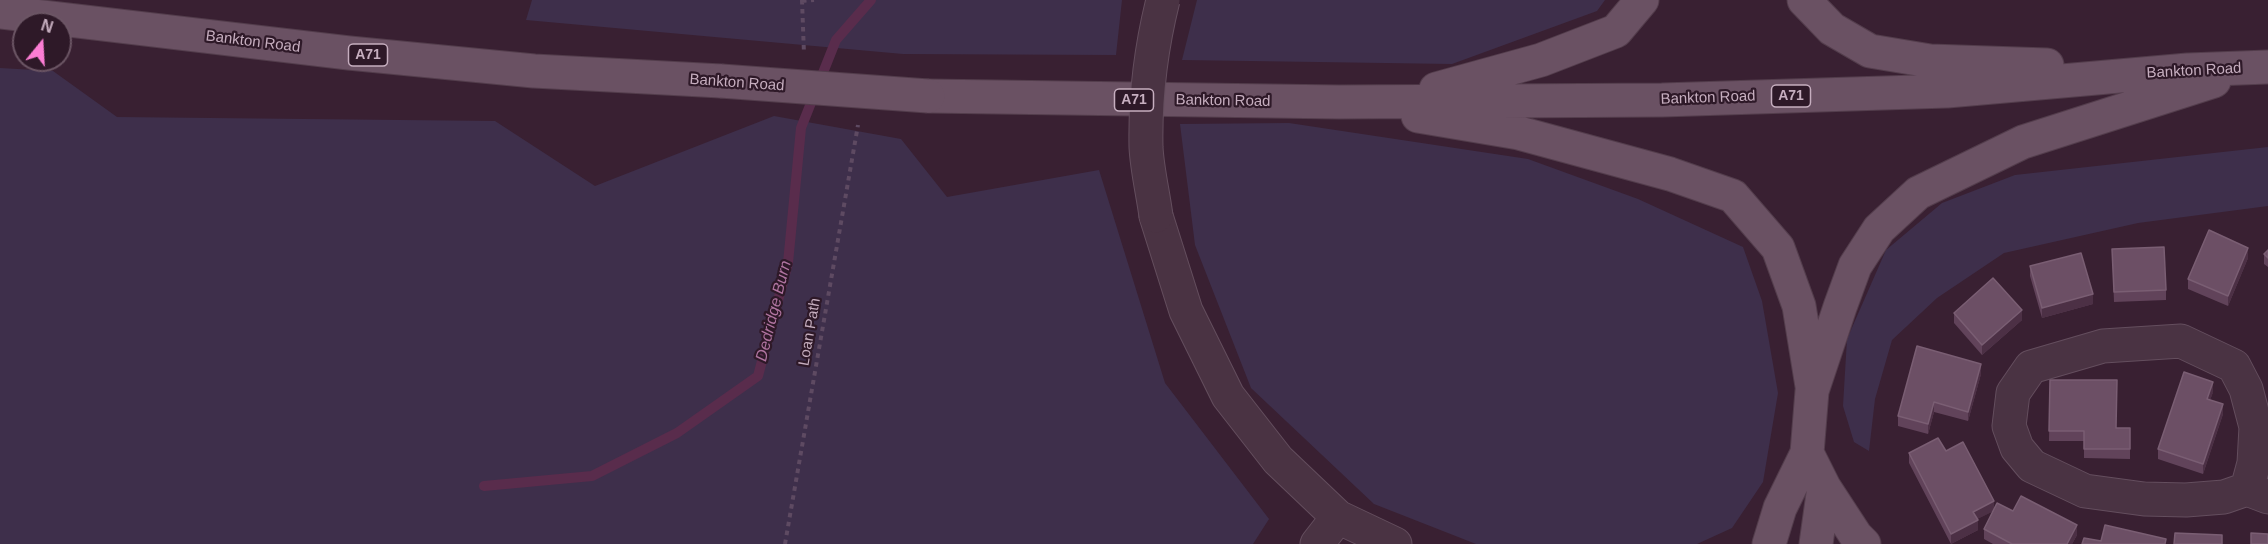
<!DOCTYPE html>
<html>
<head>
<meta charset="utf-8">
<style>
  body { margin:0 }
  #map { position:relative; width:2268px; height:544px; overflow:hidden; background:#392032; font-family:Helvetica,sans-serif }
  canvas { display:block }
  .north { position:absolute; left:12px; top:12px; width:60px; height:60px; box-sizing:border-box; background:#2e1928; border:2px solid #6b5564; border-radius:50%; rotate:18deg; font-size:16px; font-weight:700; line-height:24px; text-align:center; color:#c6aebf }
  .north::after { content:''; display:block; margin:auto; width:21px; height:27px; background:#fc7dd4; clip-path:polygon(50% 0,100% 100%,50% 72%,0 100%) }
</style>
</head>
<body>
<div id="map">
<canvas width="2268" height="544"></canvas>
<div class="north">N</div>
</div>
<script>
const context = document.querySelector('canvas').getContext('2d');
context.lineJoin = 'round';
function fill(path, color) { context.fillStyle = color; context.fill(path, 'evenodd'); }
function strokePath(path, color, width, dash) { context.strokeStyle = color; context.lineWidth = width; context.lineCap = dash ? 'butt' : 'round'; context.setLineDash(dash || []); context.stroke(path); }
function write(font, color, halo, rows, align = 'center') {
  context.font = font + ' Helvetica,sans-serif'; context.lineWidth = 4.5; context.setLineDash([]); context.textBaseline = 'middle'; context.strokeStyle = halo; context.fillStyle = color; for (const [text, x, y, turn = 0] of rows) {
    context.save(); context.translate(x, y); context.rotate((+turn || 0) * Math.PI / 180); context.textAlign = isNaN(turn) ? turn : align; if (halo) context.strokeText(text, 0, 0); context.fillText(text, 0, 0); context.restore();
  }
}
const green = new Path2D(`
  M 532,0 L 1122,0 L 1116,55 L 903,54 L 526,20 Z
  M 1197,0 L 1605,0 L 1597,11 L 1452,64 L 1182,60 Z
  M 0,68 L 53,71 L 117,117 L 495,121 L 595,186 L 774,116 L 901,139 L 947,197 L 1099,170 L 1165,383 L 1269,519 L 1253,544 L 0,544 Z
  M 1289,123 L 1528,159 L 1638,199 L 1743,247 L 1762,301 L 1778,393 L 1763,482 L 1732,528 L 1697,544 L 1476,544 L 1374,504 L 1251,388 L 1195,245 L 1180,124 Z
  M 2268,147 L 2268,206 L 2138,223 L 2004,253 L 1937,298 L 1892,340 L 1875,399 L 1869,451 L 1854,442 L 1843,406 L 1847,339 L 1886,250 L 1942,203 L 2015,175 Z`);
const stream = new Path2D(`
  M 484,486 L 592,476 L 677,433 L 758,376 L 788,263 L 801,128 L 836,40 L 871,0`);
const path = new Path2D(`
  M 802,0 L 804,54
  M 802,1 L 814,0
  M 785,544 L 858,125`);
const minor = new Path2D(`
  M 1156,216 L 1186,311 L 1228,396 L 1278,460 L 1338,517 L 1395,544
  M 2247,489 L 2254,463 L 2256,427 L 2246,389 L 2234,366 L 2181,341 L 2103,346 L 2031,367 L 2013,393 L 2009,426 L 2017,448 L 2032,466 L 2085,491 L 2144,499 L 2186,500 L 2224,497 L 2247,489 L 2268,497
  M 1317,544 L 1338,517`);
const major = new Path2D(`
  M 1804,0 L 1832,29 L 1870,51 L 1930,61 L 2047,65
  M 0,12 L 349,53 L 534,71 L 721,81
  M 1436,89 L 1541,60 L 1616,31 L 1642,0
  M 928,96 L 1339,102 L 1662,100 L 1947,91 L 2188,70 L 2268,67
  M 1418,116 L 1519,133 L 1670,174 L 1733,196 L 1778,248 L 1799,306 L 1812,386
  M 1807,453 L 1824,487 L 1816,544
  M 1824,487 L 1856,536 L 1864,544
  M 1769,544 L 1780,508 L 1807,453 L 1812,391 L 1840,307 L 1855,266 L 1879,229 L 1918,193 L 2023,142 L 2214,81`);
const minorBridge = new Path2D(`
  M 1156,216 C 1153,193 1147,169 1146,147 C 1145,97 1151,48 1163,0`);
const majorBridge = new Path2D(`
  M 721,81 L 928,96`);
const wall = new Path2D(`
  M 2112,249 L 2166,290 L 2166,300 L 2114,302 Z
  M 2268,250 L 2268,267 L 2264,264 L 2264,254 Z
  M 2248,258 L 2228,306 L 2188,289 L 2188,279 Z
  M 2030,266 L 2093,304 L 2042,318 L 2030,276 Z
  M 1954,313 L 2022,320 L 1982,355 L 1954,323 Z
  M 1981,374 L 1968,421 L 1934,412 L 1928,434 L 1898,426 L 1898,416 Z
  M 2050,380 L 2116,428 L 2130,428 L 2130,459 L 2084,458 L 2084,441 L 2049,441 Z
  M 2213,392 L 2210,400 L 2223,414 L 2203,474 L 2158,459 L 2158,449 Z
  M 1946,451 L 1994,509 L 2013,511 L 2077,535 L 2072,544 L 1993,544 L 1984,539 L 1984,529 L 1993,511 L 1977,519 L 1978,530 L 1951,544 L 1909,463 L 1909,453 Z`);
const shadedWall = new Path2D(`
  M 2248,248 L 2248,258 L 2228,306 L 2228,296 Z
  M 2093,294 L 2093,304 L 2042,318 L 2042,308 Z
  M 2022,310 L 2022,320 L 1982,355 L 1982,345 Z
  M 1981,364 L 1981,374 L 1968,421 L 1968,412 Z
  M 2213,382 L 2213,392 L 2207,409 L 2207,399 Z
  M 1934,402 L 1934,412 L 1928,434 L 1928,424 Z
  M 2223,404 L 2223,414 L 2203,474 L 2203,464 Z
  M 1994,501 L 1994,511 L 1973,521 L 1973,512 Z
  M 1978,520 L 1978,530 L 1951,544 L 1951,534 Z
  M 2077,525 L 2077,535 L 2072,544 L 2067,544 Z`);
const building = new Path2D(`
  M 2209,230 L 2248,248 L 2228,296 L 2188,279 Z
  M 2164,247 L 2166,290 L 2114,292 L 2112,249 Z
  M 2268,250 L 2268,258 L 2264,254 Z
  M 2081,253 L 2093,294 L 2042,308 L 2030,266 Z
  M 1993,278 L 2022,310 L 1982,345 L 1954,313 Z
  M 1917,346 L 1981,364 L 1968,412 L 1934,402 L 1928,424 L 1898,416 Z
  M 2184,372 L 2213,382 L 2207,399 L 2223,404 L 2203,464 L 2158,449 Z
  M 2050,380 L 2117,380 L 2116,428 L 2130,428 L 2130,449 L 2084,449 L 2084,431 L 2049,431 Z
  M 1938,438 L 1946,451 L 1963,442 L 1994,501 L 1973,512 L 1978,520 L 1951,534 L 1909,453 Z
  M 2021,496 L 2077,525 L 2067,544 L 2012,544 L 1984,529 L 1997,503 L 2013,511 Z
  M 2105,525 L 2166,539 L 2165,544 L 2082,544 L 2084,538 L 2101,541 Z
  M 2175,533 L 2222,535 L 2222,544 L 2174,544 Z
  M 2251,533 L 2268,534 L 2268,544 L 2251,544 Z`);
const shields = [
  [368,55,39],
  [1791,96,39],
  [1134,100,39]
];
const shieldNames = [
  ["A71",368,55],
  ["A71",1791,96],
  ["A71",1134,100]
];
const streetNames = [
  ["Bankton Road",253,42,7],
  ["Bankton Road",2194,71,-3],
  ["Bankton Road",737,83,4],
  ["Bankton Road",1708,98,-2],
  ["Bankton Road",1223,101,1],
  ["Loan Path",810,332,-80]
];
const waterNames = [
  ["Dedridge Burn",774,311,-76]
];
fill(green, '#3e2f4b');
strokePath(stream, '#592c4c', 10);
strokePath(minor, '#644e5e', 35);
strokePath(major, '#533d4c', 35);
strokePath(path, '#5e4a62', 4, [4.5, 4.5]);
strokePath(minor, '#4a3343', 33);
strokePath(major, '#6a5163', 33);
strokePath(minorBridge, '#644e5e', 35, []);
strokePath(majorBridge, '#533d4c', 35, []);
strokePath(minorBridge, '#4a3343', 33);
strokePath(majorBridge, '#6a5163', 33);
fill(wall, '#61435a');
fill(shadedWall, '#4c3045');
fill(building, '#6c4f65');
strokePath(building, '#7a5e73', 1.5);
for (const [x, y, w] of shields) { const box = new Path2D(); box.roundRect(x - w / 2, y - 11, w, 22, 4.5); context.fillStyle = '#2e1928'; context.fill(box); strokePath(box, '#c6aebf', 1.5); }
write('bold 14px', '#c6aebf', null, shieldNames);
write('15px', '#c6aebf', '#2e1928', streetNames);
write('italic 16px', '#b074a0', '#2e1928', waterNames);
</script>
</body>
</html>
